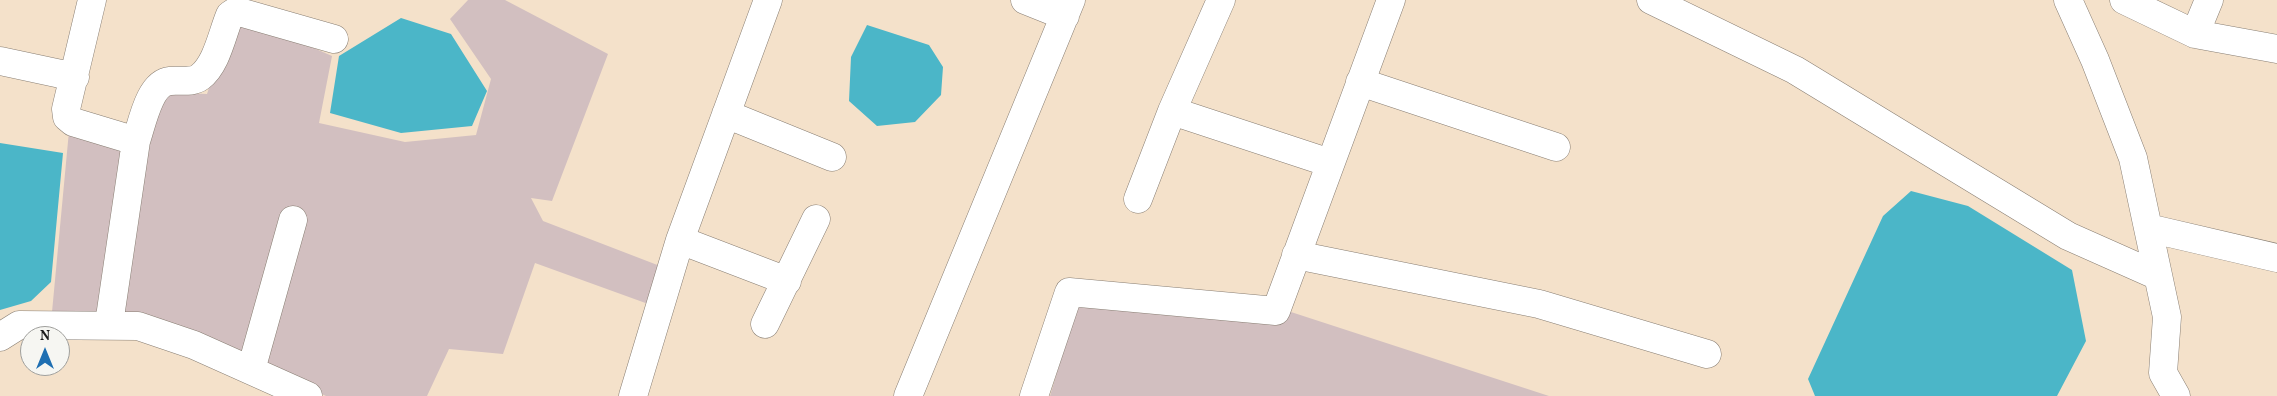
<!DOCTYPE html>
<html>
<head>
<meta charset="utf-8">
<style>
  body { margin:0 }
  #map { position:relative; width:2277px; height:396px; overflow:hidden; background:#f4e1ca; font-family:Vollkorn,serif }
  canvas { display:block }
  .north { position:absolute; left:20px; top:326px; width:50px; height:50px; box-sizing:border-box; background:#f6f6f2; border:1px solid #9f9f9c; border-radius:50%; rotate:0deg; font-size:14px; font-weight:700; line-height:20px; text-align:center; color:#1c1c1c }
  .north::after { content:''; display:block; margin:auto; width:18px; height:22px; background:#1f6fb2; clip-path:polygon(50% 0,100% 100%,50% 72%,0 100%) }
</style>
</head>
<body>
<div id="map">
<canvas width="2277" height="396"></canvas>
<div class="north">N</div>
</div>
<script>
const context = document.querySelector('canvas').getContext('2d');
context.lineJoin = 'round';
function fill(path, color) { context.fillStyle = color; context.fill(path, 'evenodd'); }
function strokePath(path, color, width, dash) { context.strokeStyle = color; context.lineWidth = width; context.lineCap = dash ? 'butt' : 'round'; context.setLineDash(dash || []); context.stroke(path); }
const industrial = new Path2D(`
  M 468,0 L 505,0 L 608,54 L 552,201 L 531,198 L 543,221 L 660,266 L 651,305 L 535,263 L 503,354 L 449,349 L 427,396 L 326,396 L 149,316 L 52,312 L 69,131 L 142,139 L 161,92 L 207,94 L 234,13 L 332,56 L 319,123 L 405,142 L 476,135 L 491,79 L 450,19 Z
  M 1077,305 L 1291,312 L 1549,396 L 1050,396 Z`);
const water = new Path2D(`
  M 401,18 L 451,34 L 487,91 L 472,126 L 401,133 L 330,113 L 339,56 Z
  M 867,25 L 929,45 L 943,67 L 941,95 L 915,122 L 877,126 L 849,101 L 851,57 Z
  M 0,143 L 63,153 L 51,282 L 31,301 L 0,310 Z
  M 1911,191 L 1968,206 L 2072,270 L 2086,341 L 2057,396 L 1815,396 L 1808,379 L 1883,216 Z`);
const minor = new Path2D(`
  M 92,0 L 66,109 L 67,117 L 73,122 L 136,141 L 109,324
  M 1025,0 L 1065,16
  M 1651,0 L 1795,70 L 2068,236 L 2158,276
  M 2068,0 L 2095,60 L 2133,158 L 2167,317 L 2163,373 L 2176,396
  M 2124,0 L 2195,34 L 2277,49
  M 2195,34 L 2209,0
  M 0,61 L 75,77
  M 1360,82 L 1556,147
  M 1172,111 L 1330,163
  M 726,114 L 832,157
  M 136,141 C 142,124 149,83 170,81 C 180,80 192,83 200,77 C 217,64 222,34 230,15 L 236,11 L 334,39
  M 1138,199 L 1172,111 L 1221,0
  M 2148,228 L 2277,258
  M 680,240 L 787,281
  M 1296,255 L 1539,304 L 1707,354
  M 765,324 L 816,219
  M 0,337 L 19,325 L 138,326 L 194,345 L 308,396
  M 251,370 L 293,220
  M 633,396 L 680,240 L 768,0
  M 908,396 L 1071,0
  M 1034,396 L 1069,292 L 1276,311 L 1391,0`);
fill(industrial, '#d2bfc0');
fill(water, '#4bb6c8');
strokePath(minor, '#887e73', 29);
strokePath(minor, '#fff', 28);
</script>
</body>
</html>
